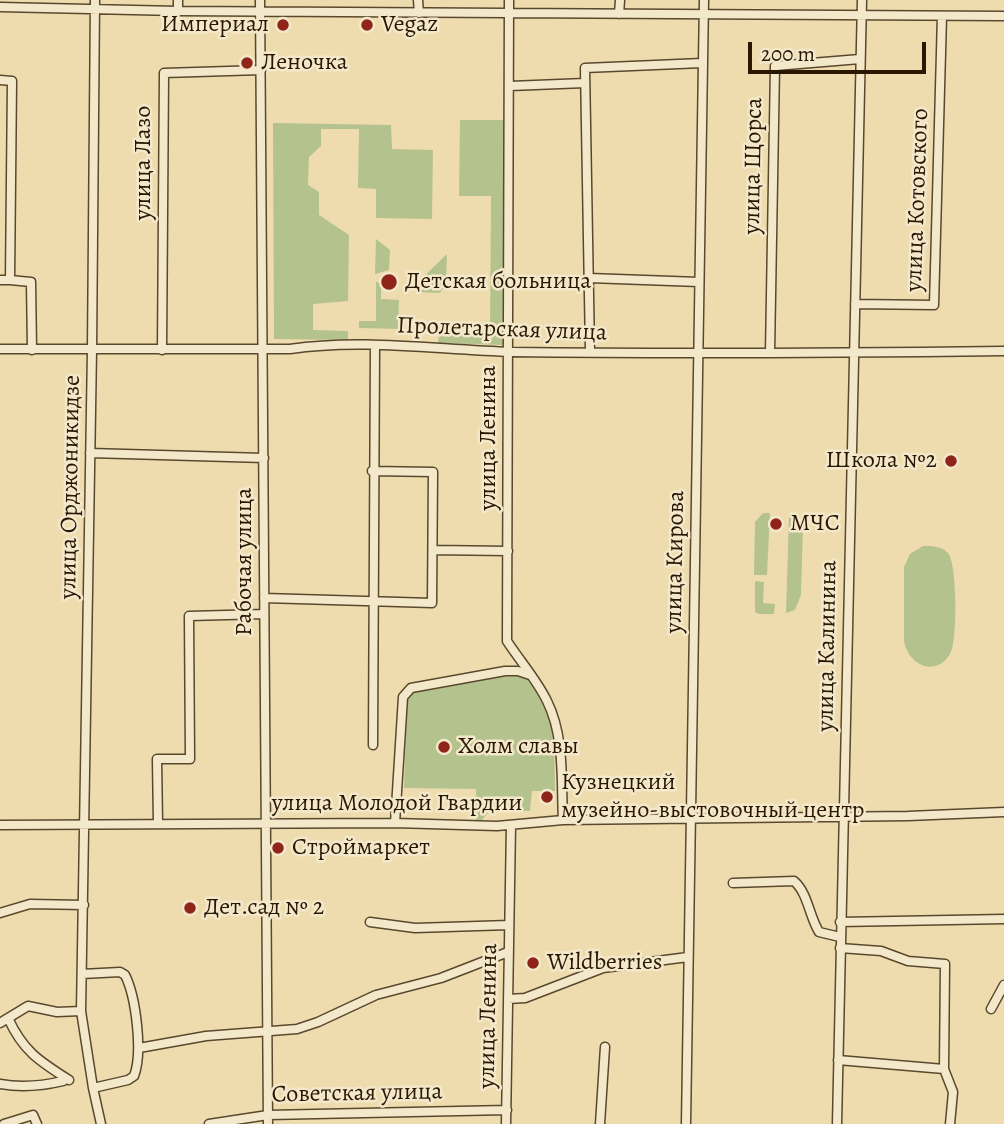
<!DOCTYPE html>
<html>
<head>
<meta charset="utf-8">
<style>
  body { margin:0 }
  #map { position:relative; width:1004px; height:1124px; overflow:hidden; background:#eedcaf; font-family:Alegreya,serif }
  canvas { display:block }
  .scale { position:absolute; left:748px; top:42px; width:178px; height:32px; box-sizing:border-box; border:4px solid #291702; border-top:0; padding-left:9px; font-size:21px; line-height:24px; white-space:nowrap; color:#291702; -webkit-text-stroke:5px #f4e8cb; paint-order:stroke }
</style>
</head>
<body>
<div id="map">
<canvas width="1004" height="1124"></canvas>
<div class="scale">200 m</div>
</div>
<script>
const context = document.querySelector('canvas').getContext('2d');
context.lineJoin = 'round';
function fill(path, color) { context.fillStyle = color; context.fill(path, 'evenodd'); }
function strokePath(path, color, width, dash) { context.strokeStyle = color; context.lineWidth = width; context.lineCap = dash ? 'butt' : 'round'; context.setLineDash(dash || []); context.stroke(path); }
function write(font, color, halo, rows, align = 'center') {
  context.font = font + ' Alegreya,serif'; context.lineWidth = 5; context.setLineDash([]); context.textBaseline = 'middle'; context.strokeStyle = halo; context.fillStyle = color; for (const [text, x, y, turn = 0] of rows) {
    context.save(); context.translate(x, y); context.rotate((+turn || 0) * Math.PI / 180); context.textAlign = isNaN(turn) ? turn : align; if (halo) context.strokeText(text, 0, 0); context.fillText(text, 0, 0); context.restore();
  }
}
const green = new Path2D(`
  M 460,120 L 506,120 L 505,345 L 438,343 L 439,334 L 490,336 L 491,196 L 459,196 Z
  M 273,123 L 391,125 L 392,149 L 433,150 L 432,219 L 376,218 L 376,189 L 358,188 L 359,129 L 321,129 L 321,146 L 309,157 L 308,185 L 319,192 L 319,215 L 349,235 L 348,301 L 313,304 L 313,330 L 348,331 L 348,340 L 274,339 Z
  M 376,239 L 390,250 L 389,270 L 375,274 Z
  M 447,254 L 446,283 L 440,293 L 416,292 L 417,283 Z
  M 376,282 L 381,283 L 381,299 L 399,300 L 398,329 L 359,328 L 359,321 L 376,321 Z
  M 763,513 L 770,513 L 767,575 L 754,575 L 755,522 Z
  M 789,516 L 796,517 L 803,523 L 801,595 L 795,610 L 786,613 Z
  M 923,546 C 931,546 942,546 948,553 C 957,563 958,642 950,654 C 936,678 908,665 904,641 L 904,567 L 910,554 Z
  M 755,581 L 764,582 L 763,603 L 775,604 L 774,614 L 759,614 L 755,612 Z
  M 502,675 L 518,675 L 527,678 L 544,701 L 554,734 L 555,791 L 532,791 L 530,811 L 490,810 L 482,820 L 476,820 L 476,789 L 404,788 L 407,699 L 413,692 Z`);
const minor = new Path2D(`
  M 95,0 L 92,350 L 81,1011 L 93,1088 L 101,1124
  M 260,0 L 268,1124
  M 418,0 L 419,13
  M 509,0 L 507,641 C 520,661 537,680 547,701 C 565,737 561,781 563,820
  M 0,7 L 178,11 L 1004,16
  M 178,11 L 178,0
  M 619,14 L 620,0
  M 0,80 L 12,81 L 10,280 L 0,280
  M 510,86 L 585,83
  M 589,278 L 699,282
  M 10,280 L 31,282 L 32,350
  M 855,304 L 934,305 L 942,16
  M 0,349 L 290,349 C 363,338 438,350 512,352 C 676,354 840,353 1004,351
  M 162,350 L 164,73 L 261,70
  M 590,352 L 585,68 L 702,63
  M 770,353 L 775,66 L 860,59
  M 90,453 L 264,458
  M 433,550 L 508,551
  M 264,598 L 432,603 L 433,472 L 372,471
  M 373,745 L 375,345
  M 395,823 L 403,697 L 411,688 L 505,671 L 518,671 L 530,675
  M 158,824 L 157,759 L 190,759 L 189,616 L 264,614
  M 0,825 L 395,823 L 497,826 L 563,820 L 908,816 L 1004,812
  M 733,883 L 794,881 C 808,893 809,916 819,932 L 840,937
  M 0,913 L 30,904 L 84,905
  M 370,922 L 415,928 L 509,925
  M 840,922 L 1004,919
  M 840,948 L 881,951 L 908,961 L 945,964 L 944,1069 L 953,1092 L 950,1124
  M 82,974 L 120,972 L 125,975 C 136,997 143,1053 134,1076 L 128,1080 L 93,1088
  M 508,999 L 525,998 L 603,968 L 688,957
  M 991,1009 L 1004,985
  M 8,1018 C 23,1051 39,1061 69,1080
  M 0,1023 L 28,1006 L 57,1012 L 81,1011
  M 139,1048 L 206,1036 L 297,1029 L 318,1022 L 376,995 L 441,978 L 508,952
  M 838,1060 L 944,1069
  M 0,1084 C 22,1088 42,1086 63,1081
  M 4,1124 L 33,1115 L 37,1124
  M 209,1124 L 268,1115 L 507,1110
  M 506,1124 L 511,825
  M 600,1124 L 605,1047
  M 686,1124 L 704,0
  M 837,1124 L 862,0`);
const markers = [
  [283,25,7,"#8f2418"],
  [367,25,7,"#8f2418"],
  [247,63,7,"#8f2418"],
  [389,282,9,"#8f2418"],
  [951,461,7,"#8f2418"],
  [776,524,7,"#8f2418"],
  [444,747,7,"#8f2418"],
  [547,797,7,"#8f2418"],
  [278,848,7,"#8f2418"],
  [190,908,7,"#8f2418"],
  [533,963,7,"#8f2418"]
];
const poiNames = [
  ["Империал",269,25,"right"],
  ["Vegaz",381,25],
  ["Леночка",261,63],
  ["Детская больница",405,282],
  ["Школа №2",937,461,"right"],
  ["МЧС",790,524],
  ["Холм славы",458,747],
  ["Кузнецкий",561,783],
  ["музейно-выстовочный центр",561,811],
  ["Строймаркет",292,848],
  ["Дет.сад № 2",204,908],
  ["Wildberries",547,963]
];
const streetNames = [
  ["улица Лазо",144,163,-90],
  ["улица Щорса",754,166,-89],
  ["улица Котовского",918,200,-88],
  ["Пролетарская улица",502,330,2],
  ["улица Ленина",489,438,-90],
  ["улица Орджоникидзе",71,487,-89],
  ["Рабочая улица",245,562,-90],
  ["улица Кирова",676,562,-89],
  ["улица Калинина",828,646,-89],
  ["улица Молодой Гвардии",397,804],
  ["улица Ленина",489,1016,-89],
  ["Советская улица",357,1094,-1]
];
fill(green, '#b4c28e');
strokePath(minor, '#5a482d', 11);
strokePath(minor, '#f4e8cb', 8);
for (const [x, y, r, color] of markers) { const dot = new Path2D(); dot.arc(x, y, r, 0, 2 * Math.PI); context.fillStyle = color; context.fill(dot); strokePath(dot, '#f4e8cb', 2.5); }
write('24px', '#291702', '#f4e8cb', poiNames, 'left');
write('24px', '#291702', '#f4e8cb', streetNames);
</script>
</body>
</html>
